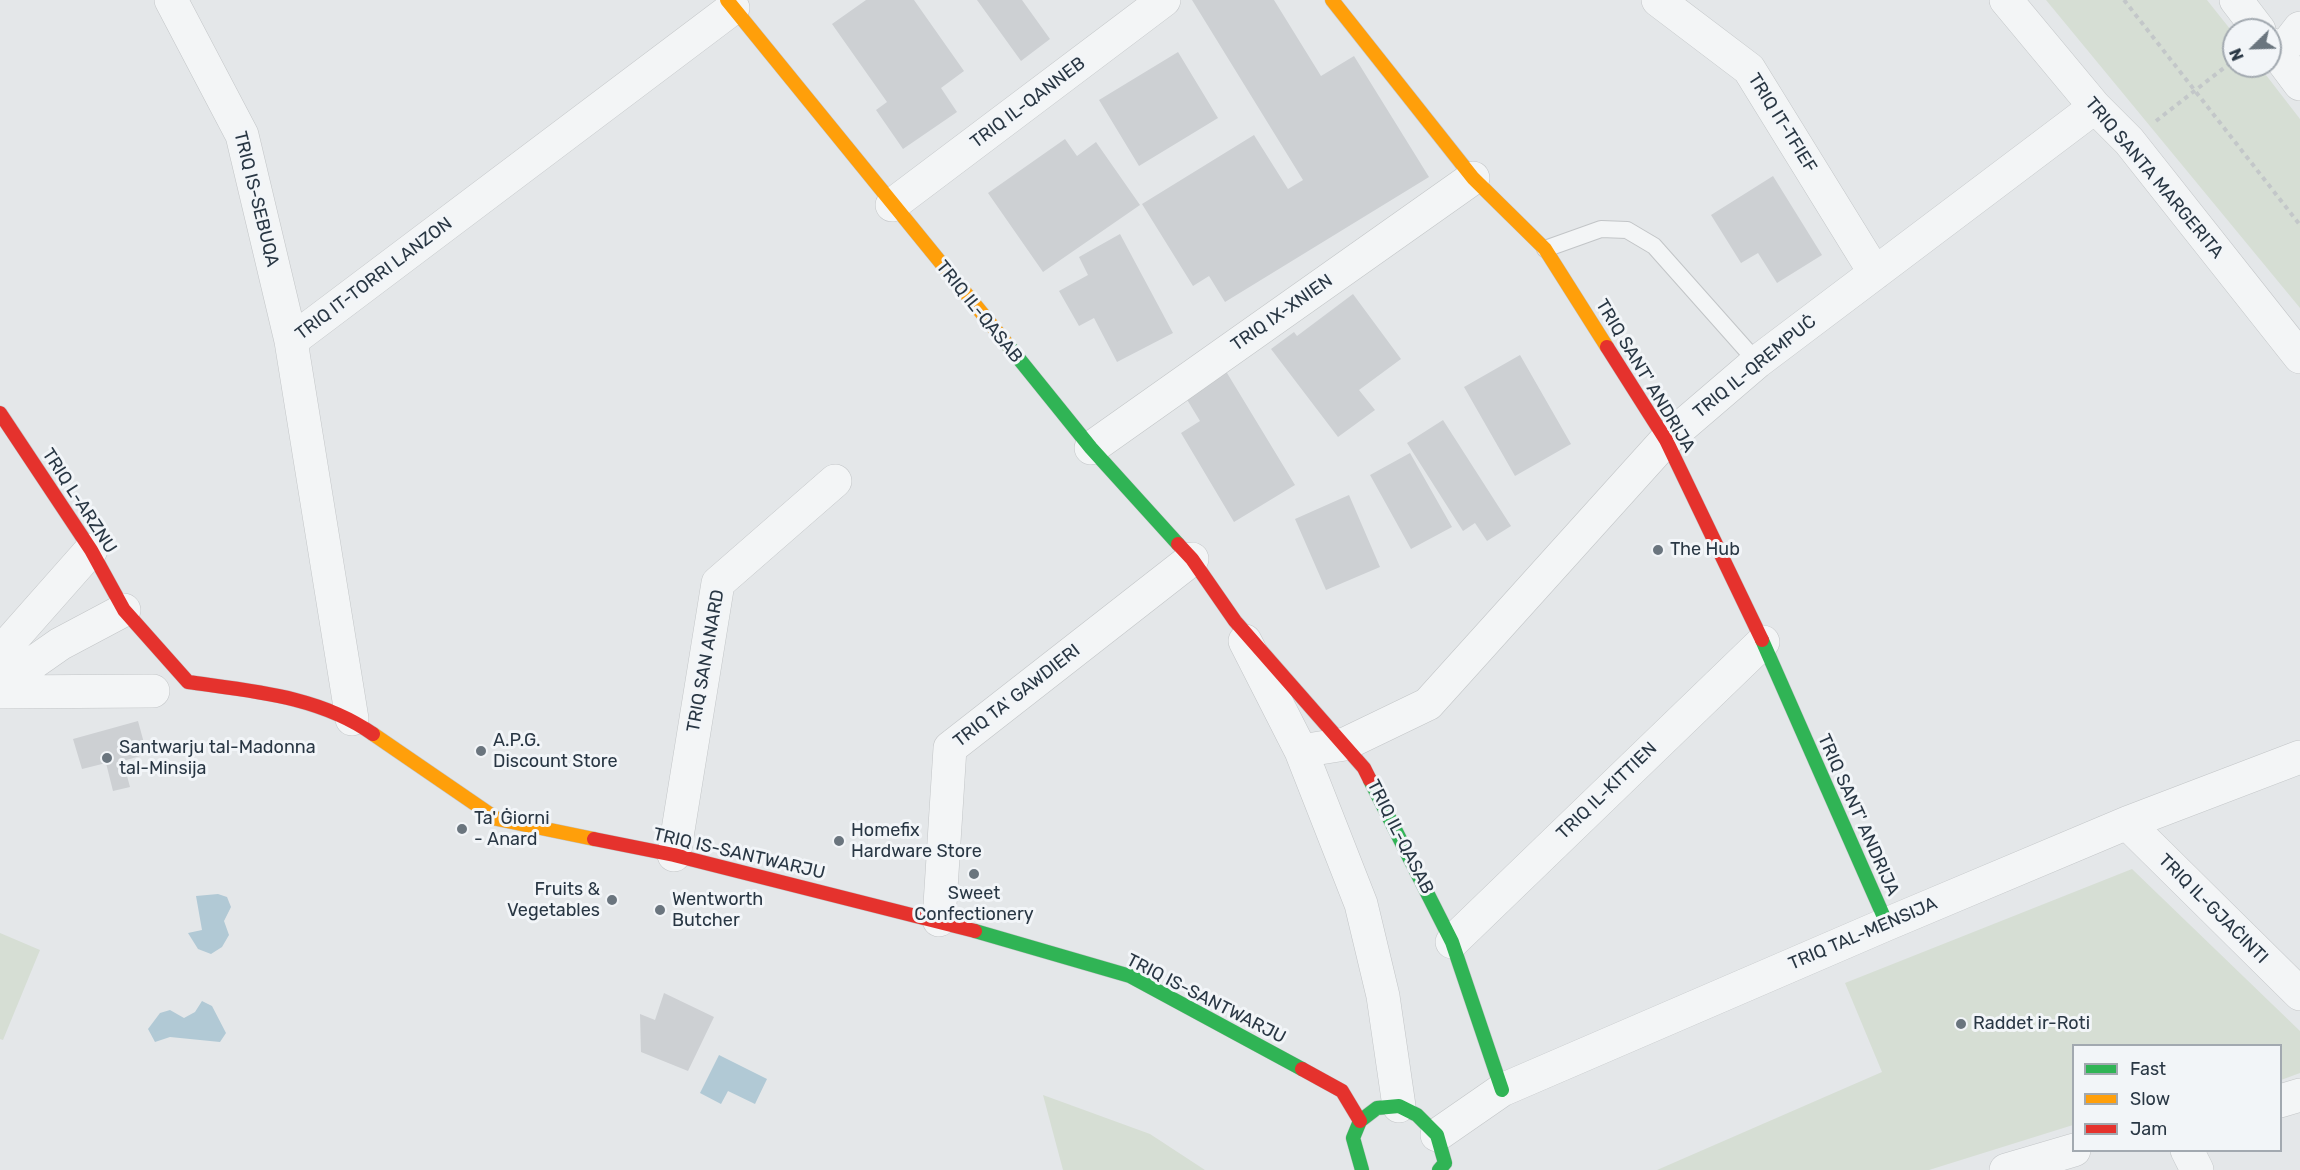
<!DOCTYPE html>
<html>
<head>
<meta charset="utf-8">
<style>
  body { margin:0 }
  #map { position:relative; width:2300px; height:1170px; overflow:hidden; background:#e4e7e9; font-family:Rubik,sans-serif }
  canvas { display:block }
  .legend { position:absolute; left:2072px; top:1044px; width:210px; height:108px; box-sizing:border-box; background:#f2f5f8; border:2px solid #a2a9b0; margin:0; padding:8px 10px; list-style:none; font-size:18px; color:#293744 }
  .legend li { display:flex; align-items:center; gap:12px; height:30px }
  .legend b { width:30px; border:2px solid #a2a9b0 }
  .north { position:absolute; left:2222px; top:18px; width:60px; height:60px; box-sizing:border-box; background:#f2f5f8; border:2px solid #a2a9b0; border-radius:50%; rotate:247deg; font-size:16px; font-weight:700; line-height:24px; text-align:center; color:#293744 }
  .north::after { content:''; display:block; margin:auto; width:21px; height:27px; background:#6a757e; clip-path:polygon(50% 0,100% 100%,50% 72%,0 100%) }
</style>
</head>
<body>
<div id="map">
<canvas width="2300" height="1170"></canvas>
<ul class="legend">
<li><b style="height:8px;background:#30b455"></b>Fast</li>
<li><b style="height:8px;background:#ff9f0a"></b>Slow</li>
<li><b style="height:8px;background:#e5322d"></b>Jam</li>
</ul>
<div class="north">N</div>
</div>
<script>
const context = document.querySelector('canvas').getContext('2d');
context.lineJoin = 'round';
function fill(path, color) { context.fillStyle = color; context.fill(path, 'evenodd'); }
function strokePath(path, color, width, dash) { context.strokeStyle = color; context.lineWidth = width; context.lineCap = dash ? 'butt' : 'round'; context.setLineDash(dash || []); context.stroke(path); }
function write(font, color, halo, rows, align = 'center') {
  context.font = font + ' Rubik,sans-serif'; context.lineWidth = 6; context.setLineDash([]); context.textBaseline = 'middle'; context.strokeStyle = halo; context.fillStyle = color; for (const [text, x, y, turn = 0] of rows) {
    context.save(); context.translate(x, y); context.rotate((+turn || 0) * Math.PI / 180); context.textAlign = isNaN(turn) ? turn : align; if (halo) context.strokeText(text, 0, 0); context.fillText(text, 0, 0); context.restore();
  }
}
const green = new Path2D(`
  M 2046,0 L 2207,0 L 2234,34 L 2234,66 L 2259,66 L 2300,119 L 2300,308 Z
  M 2132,869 L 2300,1031 L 2300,1073 L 2281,1080 L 2280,1046 L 2074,1046 L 2073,1125 L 1929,1170 L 1657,1170 L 1882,1072 L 1845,983 Z
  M 0,933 L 40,950 L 3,1040 L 0,1039 Z
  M 1043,1095 L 1150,1134 L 1205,1170 L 1063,1170 Z`);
const water = new Path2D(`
  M 218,894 L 227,897 L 231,907 L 224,921 L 229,935 L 222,947 L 211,954 L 198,949 L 188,933 L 202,930 L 196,896 Z
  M 202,1001 L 212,1006 L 226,1033 L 220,1042 L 170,1037 L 155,1042 L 148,1029 L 160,1013 L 170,1010 L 184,1018 L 195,1012 Z
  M 719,1055 L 767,1079 L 755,1104 L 728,1091 L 721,1104 L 700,1093 Z`);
const building = new Path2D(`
  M 866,0 L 914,0 L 964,71 L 941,88 L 957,112 L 903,149 L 876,110 L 887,102 L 832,24 Z
  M 977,0 L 1022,0 L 1050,39 L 1021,61 Z
  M 1192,0 L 1274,0 L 1321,76 L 1354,56 L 1429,177 L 1225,302 L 1209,276 L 1193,286 L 1142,204 L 1254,135 L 1288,189 L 1303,180 Z
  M 1178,52 L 1218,118 L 1139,166 L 1099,100 Z
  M 1065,139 L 1077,156 L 1096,142 L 1140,205 L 1043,272 L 988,193 Z
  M 1773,176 L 1822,255 L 1777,283 L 1758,253 L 1741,263 L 1711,215 Z
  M 1120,234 L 1173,333 L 1117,362 L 1094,318 L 1079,326 L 1059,291 L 1088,275 L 1079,257 Z
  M 1353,294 L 1401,359 L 1359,390 L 1375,410 L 1338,437 L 1271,349 L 1294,332 L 1297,336 Z
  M 1520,355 L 1571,444 L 1515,476 L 1464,387 Z
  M 1224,368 L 1295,485 L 1234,522 L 1181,433 L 1200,421 L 1183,393 Z
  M 1443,420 L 1511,526 L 1487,541 L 1475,523 L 1463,531 L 1407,443 Z
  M 1410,453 L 1452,527 L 1411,549 L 1370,475 Z
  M 1349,495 L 1380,567 L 1326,590 L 1295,519 Z
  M 138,721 L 147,754 L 123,761 L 130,787 L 113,791 L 106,763 L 82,769 L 73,739 Z
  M 664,993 L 714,1017 L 688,1071 L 641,1052 L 640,1014 L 655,1020 Z`);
const path = new Path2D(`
  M 2124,0 L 2300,225
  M 2156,121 L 2234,60`);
const lane = new Path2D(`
  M 1545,249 L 1601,229 L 1627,230 L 1654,246 L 1757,362`);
const street = new Path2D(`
  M 171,0 L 242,135 L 291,341 L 352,719
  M 1658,0 L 1749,69 L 1875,273
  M 2006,0 L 2095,107 L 2129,141 L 2300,357
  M 2236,0 L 2259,30
  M 2270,44 L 2300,84
  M 2279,55 L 2300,28
  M 892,205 L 1164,0
  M 291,341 L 733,8
  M 1091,448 L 1473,178
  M 1245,641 L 1301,751 L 1361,904 L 1383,996 L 1399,1106
  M 0,653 L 91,550
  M 0,686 L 60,644 L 124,610
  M 0,692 L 153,691
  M 1301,751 L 1345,744 L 1428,704 L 1666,440 L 1757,362 L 2095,107
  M 2127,823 L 2300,994
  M 674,855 L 718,583 L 835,481
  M 939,920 L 950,748 L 1192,559
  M 1452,942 L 1763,642
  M 2280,1101 L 2300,1095
  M 1437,1135 L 1502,1090 L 1887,924 L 2127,823 L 2300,757
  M 2187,1150 L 2197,1170
  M 2006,1170 L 2074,1150`);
const fast = new Path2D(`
  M 1007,344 L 1091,448 L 1178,544
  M 1762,640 L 1887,924
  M 1370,780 L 1452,942 L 1502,1090
  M 975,931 L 1130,976 L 1302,1069
  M 1362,1170 L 1353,1138 L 1360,1121 L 1377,1108 L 1399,1106 L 1417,1115 L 1437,1135 L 1445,1163 L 1439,1170`);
const slow = new Path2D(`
  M 727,0 L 1007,344
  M 1332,0 L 1473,178 L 1545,249 L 1607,347
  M 373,734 L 497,819 L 594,839`);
const jam = new Path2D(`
  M 1607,347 L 1666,440 L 1762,640
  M 0,413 L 91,550 L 124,610 L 188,682 C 252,691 319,696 373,734
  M 1178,544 L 1192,559 L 1235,621 L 1364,768 L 1370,780
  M 594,839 L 674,855 L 975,931
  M 1302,1069 L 1342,1091 L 1360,1121`);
const markers = [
  [1658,550,6,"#6a757e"],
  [481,751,6,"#6a757e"],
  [107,758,6,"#6a757e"],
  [462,829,6,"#6a757e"],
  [839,841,6,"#6a757e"],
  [974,874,6,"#6a757e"],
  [612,900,6,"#6a757e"],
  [660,910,6,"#6a757e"],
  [1961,1024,6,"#6a757e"]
];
const streetNames = [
  ["TRIQ IL-QANNEB",1028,103,-37],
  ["TRIQ IT-TFIEF",1782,123,58],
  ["TRIQ SANTA MARGERITA",2154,178,50],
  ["TRIQ IS-SEBUQA",256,199,76],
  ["TRIQ IT-TORRI LANZON",374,279,-37],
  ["TRIQ IL-QASAB",979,312,51],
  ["TRIQ IX-XNIEN",1282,313,-35],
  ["TRIQ IL-QREMPUĊ",1755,367,-39],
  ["TRIQ SANT' ANDRIJA",1645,376,59],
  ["TRIQ L-ARZNU",79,501,57],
  ["TRIQ SAN ANARD",706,661,-80],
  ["TRIQ TA' GAWDIERI",1017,696,-38],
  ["TRIQ IL-KITTIEN",1607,791,-44],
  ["TRIQ SANT' ANDRIJA",1858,815,66],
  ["TRIQ IL-QASAB",1400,837,63],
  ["TRIQ IS-SANTWARJU",739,854,13],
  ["TRIQ IL-GJAĊINTI",2213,909,45],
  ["TRIQ TAL-MENSIJA",1863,934,-23],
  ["TRIQ IS-SANTWARJU",1206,999,27]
];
const poiNames = [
  ["The Hub",1670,550],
  ["A.P.G.",493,741],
  ["Discount Store",493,762],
  ["Santwarju tal-Madonna",119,748],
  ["tal-Minsija",119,769],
  ["Ta' Ġiorni",474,819],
  ["- Anard",474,840],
  ["Homefix",851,831],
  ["Hardware Store",851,852],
  ["Fruits &",600,890,"right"],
  ["Vegetables",600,911,"right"],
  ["Sweet",974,894,"center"],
  ["Confectionery",974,915,"center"],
  ["Wentworth",672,900],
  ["Butcher",672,921],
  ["Raddet ir-Roti",1973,1024]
];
fill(green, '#d6ded4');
fill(water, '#b1c9d5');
fill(building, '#cdd0d3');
strokePath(lane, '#c2c5c7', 18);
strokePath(street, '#c2c5c7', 34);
strokePath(fast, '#c2c5c7', 15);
strokePath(slow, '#c2c5c7', 15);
strokePath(jam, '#c2c5c7', 15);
strokePath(path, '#c3c7c9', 4, [4.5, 4.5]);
strokePath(lane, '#f3f5f6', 16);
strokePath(street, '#f3f5f6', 33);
strokePath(fast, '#30b455', 14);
strokePath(slow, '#ff9f0a', 14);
strokePath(jam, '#e5322d', 14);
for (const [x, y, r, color] of markers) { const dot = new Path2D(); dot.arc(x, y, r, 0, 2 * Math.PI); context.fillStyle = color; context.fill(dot); strokePath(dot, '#f2f5f8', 2); }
write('18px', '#293744', '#f2f5f8', streetNames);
write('18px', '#293744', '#f2f5f8', poiNames, 'left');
</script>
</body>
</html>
